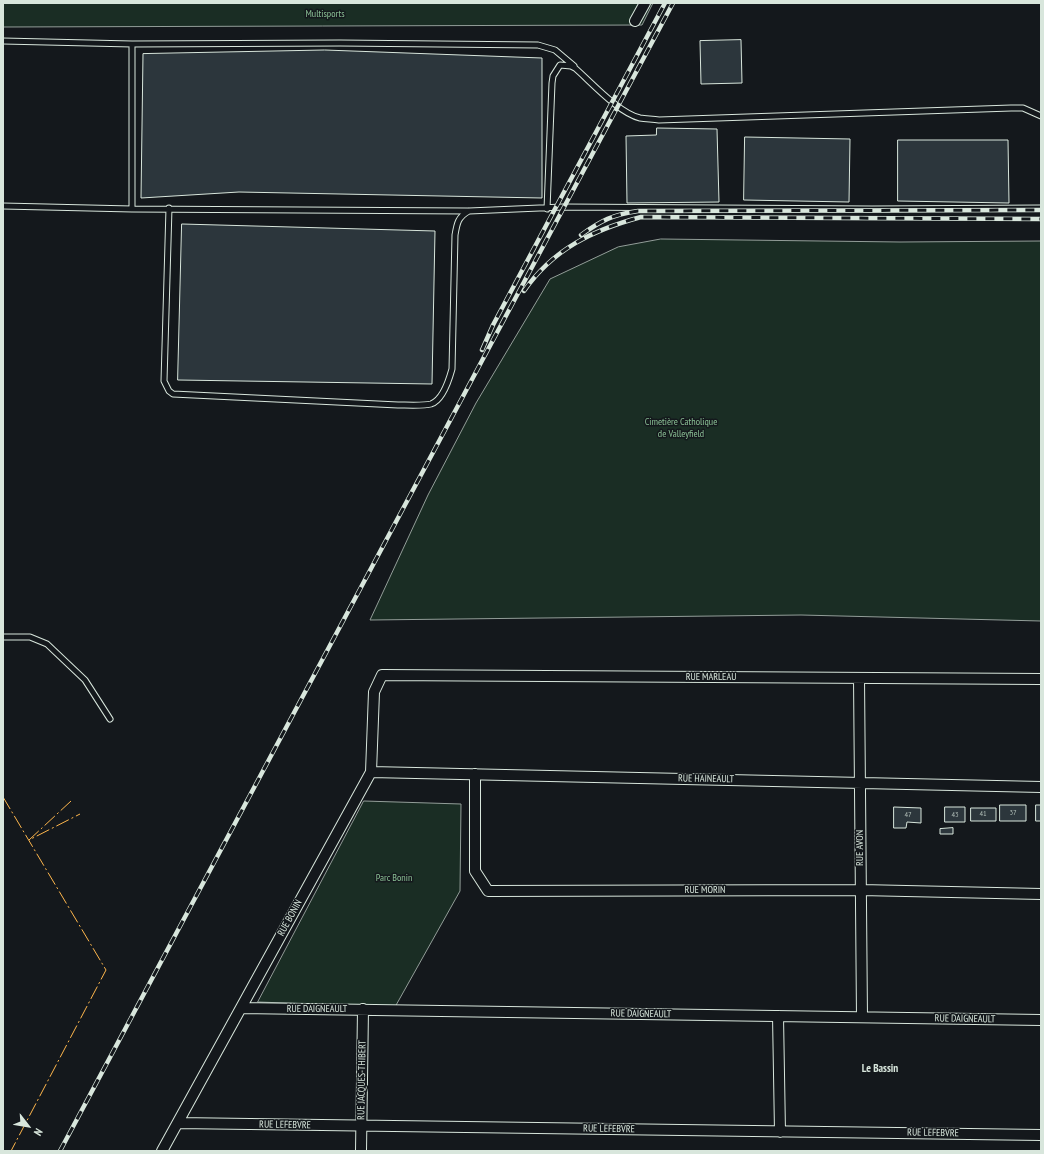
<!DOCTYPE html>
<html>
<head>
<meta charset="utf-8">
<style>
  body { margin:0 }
  #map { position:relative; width:1044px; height:1154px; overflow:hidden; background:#14181c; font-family:"PT Sans Narrow",sans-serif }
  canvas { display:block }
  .frame { position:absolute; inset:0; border:4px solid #d8e6dc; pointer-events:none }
  .north { position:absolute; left:8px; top:1106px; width:40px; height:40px; -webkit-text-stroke:3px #14181c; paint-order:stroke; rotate:121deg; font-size:11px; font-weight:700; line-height:16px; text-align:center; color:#d8e6dc }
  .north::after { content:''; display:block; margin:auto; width:14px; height:18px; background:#d8e6dc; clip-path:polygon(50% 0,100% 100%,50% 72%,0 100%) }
</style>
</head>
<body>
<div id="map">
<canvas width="1044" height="1154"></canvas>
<div class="frame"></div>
<div class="north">N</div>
</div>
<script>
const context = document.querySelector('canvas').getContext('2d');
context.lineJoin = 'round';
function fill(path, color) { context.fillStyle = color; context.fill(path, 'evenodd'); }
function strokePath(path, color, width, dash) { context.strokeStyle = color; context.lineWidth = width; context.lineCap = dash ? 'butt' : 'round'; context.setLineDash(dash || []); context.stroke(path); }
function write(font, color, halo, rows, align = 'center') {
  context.font = font + ' "PT Sans Narrow",sans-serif'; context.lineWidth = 3; context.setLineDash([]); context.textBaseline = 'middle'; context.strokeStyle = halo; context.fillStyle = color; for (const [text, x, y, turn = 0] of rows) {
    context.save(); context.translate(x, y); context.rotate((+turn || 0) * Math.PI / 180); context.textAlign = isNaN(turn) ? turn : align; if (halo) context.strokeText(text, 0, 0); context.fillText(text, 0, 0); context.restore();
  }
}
const green = new Path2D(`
  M 3,3 L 653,3 L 642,25 L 3,27 Z
  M 661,239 L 900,242 L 1041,241 L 1041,621 L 801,615 L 370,620 L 428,495 L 476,403 L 550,279 L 618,247 Z
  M 364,801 L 461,804 L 460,891 L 395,1007 L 258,1002 Z`);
const building = new Path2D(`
  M 741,40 L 742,83 L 701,84 L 700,41 Z
  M 325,50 L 542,58 L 542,198 L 239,192 L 141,198 L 143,54 Z
  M 657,128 L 717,129 L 719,202 L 627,203 L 626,136 L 656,135 Z
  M 745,137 L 850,139 L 849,202 L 744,200 Z
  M 898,140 L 1008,140 L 1009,203 L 898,201 Z
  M 182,224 L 435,231 L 432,384 L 178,380 Z
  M 1000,805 L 1026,805 L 1026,821 L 1000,821 Z
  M 1036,805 L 1041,805 L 1041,821 L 1036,821 Z
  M 894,807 L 921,808 L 921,823 L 907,822 L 906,828 L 894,828 Z
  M 945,807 L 965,807 L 965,822 L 945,822 Z
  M 971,808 L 996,808 L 996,821 L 971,821 Z
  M 953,828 L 953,834 L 940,834 L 940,829 Z`);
const service = new Path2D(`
  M 3,41 L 132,44 L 340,43 L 538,45 L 555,50 L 574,66
  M 132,44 L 132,209
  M 3,206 L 132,209 L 468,211
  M 169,208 L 164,381 L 169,391 L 173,394 L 398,405 C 406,405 424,406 431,404 C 443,400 449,380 452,369 L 455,235 C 457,223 458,217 469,211 L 563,207 L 872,209 L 1041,208
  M 547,209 L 552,83 L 553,76 L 560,65 L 571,66 L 575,68 C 592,83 619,113 640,118 C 646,119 653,119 659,120 L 1011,108 L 1023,108 L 1041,116
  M 3,637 L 30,637 L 47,644 L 85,680 L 110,719`);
const minor = new Path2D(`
  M 635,21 L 645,3
  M 859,678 L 862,1017
  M 371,772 L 1041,787
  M 475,774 L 475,871 L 488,891 L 861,890 L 1041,894
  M 241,1008 L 1041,1020
  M 778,1016 L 780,1132
  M 178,1123 L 1041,1135
  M 162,1151 L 371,772 L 374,692 L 382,675 L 1041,679
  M 361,1151 L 363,1009`);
const rail = new Path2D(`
  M 581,235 C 602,220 612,215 638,211 L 1041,210
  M 524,291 C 553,249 593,230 641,217 L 1041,219
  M 482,350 L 493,325 L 665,3
  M 60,1151 L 673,3`);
const power = new Path2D(`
  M 3,797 L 106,970 L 11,1151
  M 71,801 L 29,840 L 80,814`);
const numberNames = [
  ["37",1013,813],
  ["41",983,814],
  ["47",908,815],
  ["43",955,815]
];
const parkNames = [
  ["Multisports",325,14],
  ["Cimetière Catholique",681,422],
  ["de Valleyfield",681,434],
  ["Parc Bonin",394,878]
];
const streetNames = [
  ["RUE MARLEAU",711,677],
  ["RUE HAINEAULT",706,779,1],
  ["RUE AVON",860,848,-90],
  ["RUE MORIN",705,890],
  ["RUE BONIN",290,918,-61],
  ["RUE DAIGNEAULT",317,1009],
  ["RUE DAIGNEAULT",641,1014,1],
  ["RUE DAIGNEAULT",965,1019,1],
  ["RUE JACQUES-THIBERT",362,1080,-89],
  ["RUE LEFEBVRE",285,1125,1],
  ["RUE LEFEBVRE",609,1129,1],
  ["RUE LEFEBVRE",933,1133,1]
];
const neighbourhoodNames = [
  ["Le Bassin",880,1069]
];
fill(green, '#1a2d24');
strokePath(green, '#939e99', 1);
fill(building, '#2c363c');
strokePath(building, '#d8e6dc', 1);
strokePath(service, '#d8e6dc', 7);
strokePath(minor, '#d8e6dc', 12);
strokePath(service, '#14181c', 5);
strokePath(minor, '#14181c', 10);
strokePath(rail, '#d8e6dc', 4.5);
strokePath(rail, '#14181c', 3, [9]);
strokePath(power, '#ffb74d', 1, [14, 3, 2, 3]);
write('8px', '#adbab4', null, numberNames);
write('10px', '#8ac095', '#14181c', parkNames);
write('10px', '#d8e6dc', '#14181c', streetNames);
write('bold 11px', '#d8e6dc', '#14181c', neighbourhoodNames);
</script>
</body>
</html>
